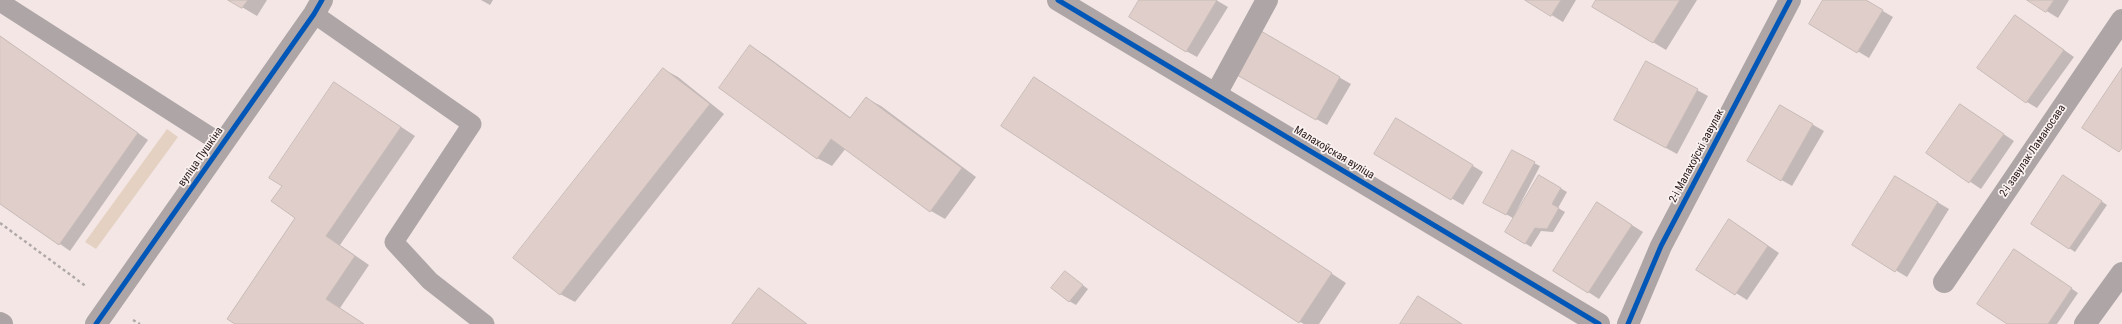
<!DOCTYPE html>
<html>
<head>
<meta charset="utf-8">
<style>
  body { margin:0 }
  canvas { display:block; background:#f3e6e5 }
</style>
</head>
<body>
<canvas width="2122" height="324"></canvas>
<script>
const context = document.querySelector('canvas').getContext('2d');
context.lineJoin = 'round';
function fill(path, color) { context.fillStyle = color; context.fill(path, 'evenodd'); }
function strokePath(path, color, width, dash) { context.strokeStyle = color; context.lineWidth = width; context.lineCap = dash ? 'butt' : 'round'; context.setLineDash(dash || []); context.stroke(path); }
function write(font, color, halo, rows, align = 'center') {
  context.font = font + ' "Roboto Condensed",sans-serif'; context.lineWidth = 3.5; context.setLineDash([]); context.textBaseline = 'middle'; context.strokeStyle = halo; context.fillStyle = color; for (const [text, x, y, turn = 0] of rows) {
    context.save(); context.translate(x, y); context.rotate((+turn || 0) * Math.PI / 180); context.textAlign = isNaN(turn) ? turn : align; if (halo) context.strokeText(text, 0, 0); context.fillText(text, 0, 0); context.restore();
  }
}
const green = new Path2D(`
  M 167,129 L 178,137 L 96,249 L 85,242 Z`);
const shadow = new Path2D(`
  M 230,0 L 267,0 L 257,16 Z
  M 481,0 L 493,0 L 490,5 Z
  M 1140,0 L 1216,0 L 1228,7 L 1197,57 L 1186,51 Z
  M 1527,0 L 1576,0 L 1563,22 Z
  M 1597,0 L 1697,0 L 1666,50 L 1593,6 Z
  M 1824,0 L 1864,0 L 1893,17 L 1869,58 L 1810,23 Z
  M 2029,0 L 2069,0 L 2058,18 Z
  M 2016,16 L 2074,57 L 2037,108 L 2027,102 Z
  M 1261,33 L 1351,84 L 1327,125 L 1238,75 Z
  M 0,36 L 148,140 L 70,251 L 0,202 Z
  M 751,47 L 765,55 L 851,118 L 866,98 L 881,106 L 976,177 L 945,219 L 931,211 L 846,148 L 832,166 L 817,158 Z
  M 663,69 L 678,77 L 724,114 L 575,302 L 560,294 Z
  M 1035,78 L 1346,283 L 1319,324 L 1304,324 L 1300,322 L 1003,126 Z
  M 334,83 L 415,136 L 340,245 L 369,265 L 340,308 L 364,324 L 236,324 L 297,218 L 283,186 Z
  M 1697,90 L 1708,96 L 1677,154 L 1626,126 Z
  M 1960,105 L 2014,141 L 1981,189 L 1927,153 Z
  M 1780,106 L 1824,131 L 1792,186 L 1749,161 Z
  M 1407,126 L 1483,172 L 1463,205 L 1376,154 Z
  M 1534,163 L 1540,166 L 1513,218 L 1491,206 Z
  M 1540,176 L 1567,192 L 1558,208 L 1565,212 L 1553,232 L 1541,231 L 1531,247 L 1507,232 Z
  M 2070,180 L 2107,205 L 2075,252 L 2069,248 Z
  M 1907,184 L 1949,209 L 1907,277 L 1854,245 Z
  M 1608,210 L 1643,232 L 1599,299 L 1554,270 Z
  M 1741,227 L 1779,253 L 1747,300 L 1698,269 Z
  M 2021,254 L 2078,293 L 2057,324 L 2008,324 Z
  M 1065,272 L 1088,289 L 1076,305 L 1069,301 Z`);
const building = new Path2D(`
  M 228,0 L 248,0 L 242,8 Z
  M 1139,0 L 1217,0 L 1186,52 L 1129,17 Z
  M 1525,0 L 1561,0 L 1551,16 Z
  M 1596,0 L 1680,0 L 1653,43 L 1592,7 Z
  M 1823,0 L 1866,0 L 1883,10 L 1857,53 L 1809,24 Z
  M 2027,0 L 2054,0 L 2046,12 Z
  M 2015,15 L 2064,50 L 2026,103 L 1977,68 Z
  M 1261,31 L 1340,77 L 1316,120 L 1237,75 Z
  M 0,36 L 138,133 L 59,245 L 0,204 Z
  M 750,45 L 850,118 L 866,97 L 962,168 L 930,212 L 831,139 L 817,159 L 719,88 Z
  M 1646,61 L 1698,89 L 1666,148 L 1614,120 Z
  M 663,68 L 710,104 L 560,295 L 513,258 Z
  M 2122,68 L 2122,148 L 2119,152 L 2082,128 Z
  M 1034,77 L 1332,273 L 1299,323 L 1001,126 Z
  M 334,82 L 401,127 L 326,236 L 355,256 L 326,299 L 364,324 L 235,324 L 227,319 L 295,218 L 271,201 L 282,186 L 269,178 Z
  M 1960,104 L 2004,134 L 1969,183 L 1926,153 Z
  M 1780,105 L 1813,124 L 1781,181 L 1747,161 Z
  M 1396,118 L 1473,165 L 1451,200 L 1374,154 Z
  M 1512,150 L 1535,162 L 1506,215 L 1483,203 Z
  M 1539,175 L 1561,188 L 1552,204 L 1559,208 L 1547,229 L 1535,228 L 1525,244 L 1505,232 Z
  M 2063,175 L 2102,201 L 2069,249 L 2031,224 Z
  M 1895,176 L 1938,202 L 1895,272 L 1852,245 Z
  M 1597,202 L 1632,225 L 1588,293 L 1553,271 Z
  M 1729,219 L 1768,246 L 1735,295 L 1696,270 Z
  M 2014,249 L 2072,288 L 2048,324 L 2007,324 L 1977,304 Z
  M 1065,271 L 1083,285 L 1069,302 L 1051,288 Z
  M 759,288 L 807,324 L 732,324 Z
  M 1418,296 L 1462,324 L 1400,324 Z`);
const path = new Path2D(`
  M 0,223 L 87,287
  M 133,320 L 140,324`);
const lane = new Path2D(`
  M 0,2 L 222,144
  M 314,14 L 472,124 L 394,242 L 430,281 L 485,324`);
const street = new Path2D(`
  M 1058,0 L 1599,324
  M 1216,94 L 1267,0
  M 1944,282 L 2122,20
  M 96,324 L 314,14 L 322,0
  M 1628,324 L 1661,246 L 1790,0
  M 2085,324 L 2122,273`);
const secondary = new Path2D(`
  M 0,323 L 2,324`);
const cycleway = new Path2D(`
  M 1058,0 L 1599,324
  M 96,324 L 314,14 L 322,0
  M 1628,324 L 1661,246 L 1790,0`);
const streetNames = [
  ["2-і завулак Ламаносава",2033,151,-56],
  ["Малахоўская вуліца",1334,153,31],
  ["2-і Малахоўскі завулак",1697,156,-62],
  ["вуліца Пушкіна",201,157,-55]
];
fill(green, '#e4d1c2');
fill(shadow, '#0003');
fill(building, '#dfcec9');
strokePath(building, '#c8bbb7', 1);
strokePath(path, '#b1a9a9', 2.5, [3, 3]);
strokePath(lane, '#ada5a6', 19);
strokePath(street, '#ada5a6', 22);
strokePath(secondary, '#ada5a5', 22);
strokePath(cycleway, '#0057b8', 5);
write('11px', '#261717', '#faf2f1', streetNames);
</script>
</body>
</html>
